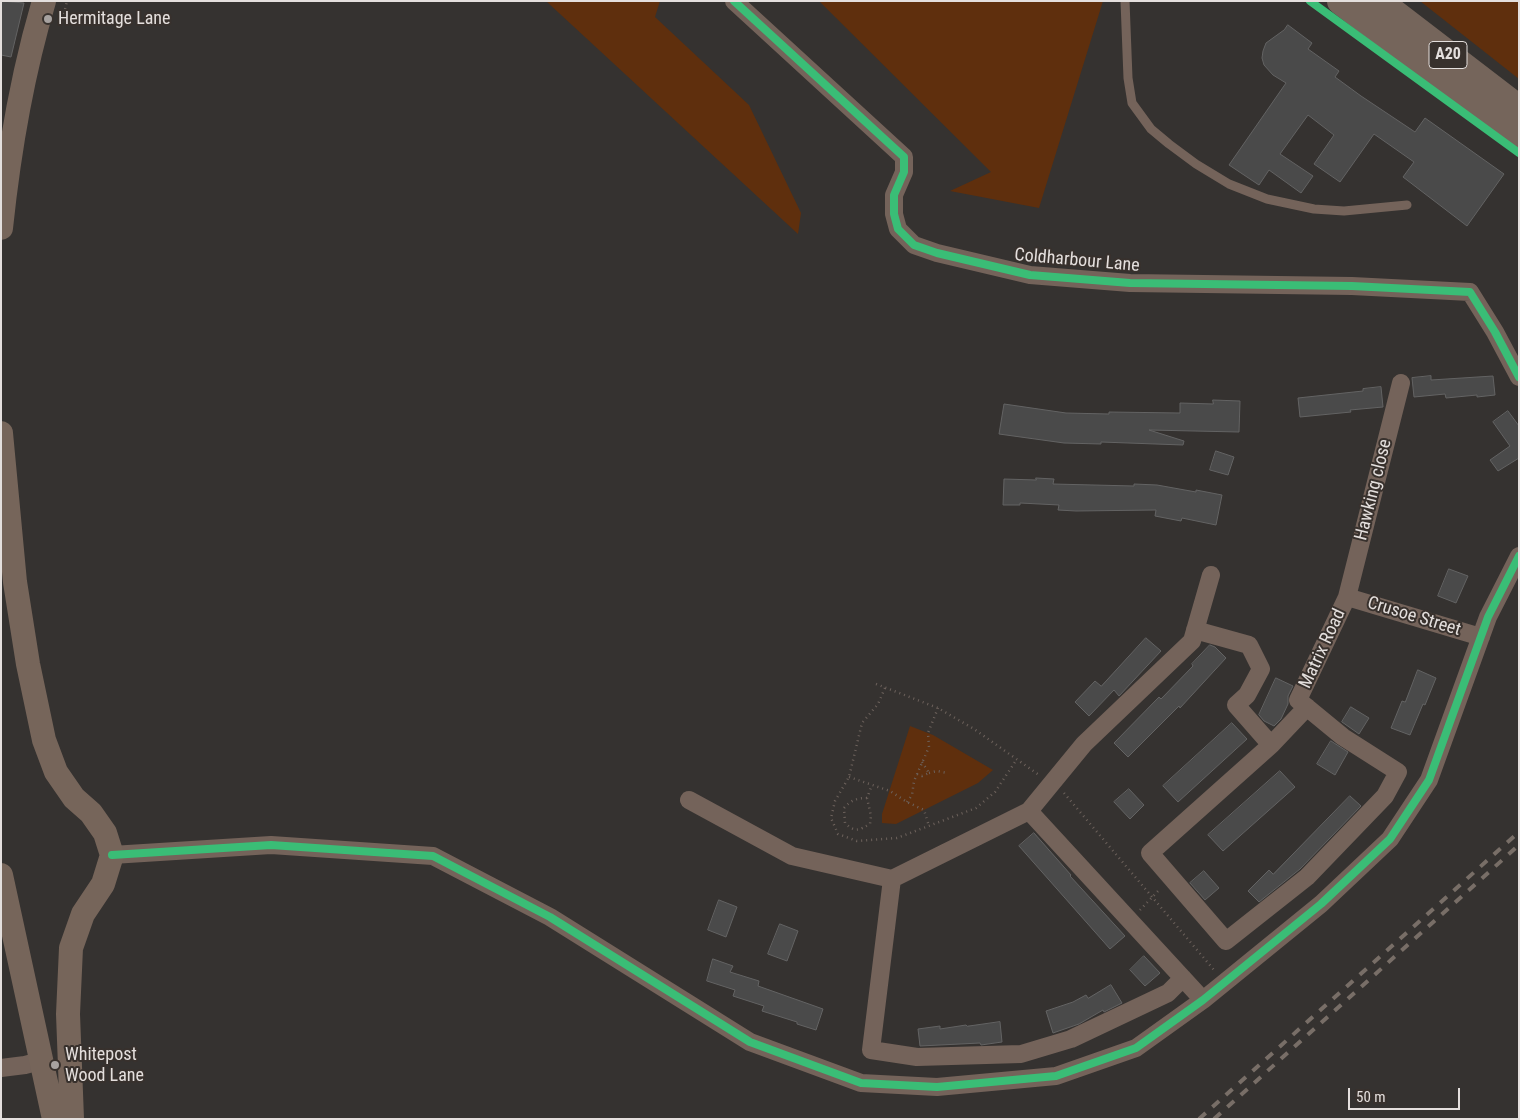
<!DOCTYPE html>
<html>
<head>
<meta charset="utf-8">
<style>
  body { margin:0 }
  #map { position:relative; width:1520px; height:1120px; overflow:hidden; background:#353230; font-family:"Roboto Condensed",sans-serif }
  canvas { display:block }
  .frame { position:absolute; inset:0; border:2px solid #e4dfdd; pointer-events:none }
  .scale { position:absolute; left:1348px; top:1088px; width:112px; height:22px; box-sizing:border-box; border:2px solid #e4dfdd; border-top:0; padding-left:6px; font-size:15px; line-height:18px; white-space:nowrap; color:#e4dfdd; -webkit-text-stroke:4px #38312d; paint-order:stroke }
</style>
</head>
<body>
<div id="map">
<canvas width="1520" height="1120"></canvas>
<div class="frame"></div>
<div class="scale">50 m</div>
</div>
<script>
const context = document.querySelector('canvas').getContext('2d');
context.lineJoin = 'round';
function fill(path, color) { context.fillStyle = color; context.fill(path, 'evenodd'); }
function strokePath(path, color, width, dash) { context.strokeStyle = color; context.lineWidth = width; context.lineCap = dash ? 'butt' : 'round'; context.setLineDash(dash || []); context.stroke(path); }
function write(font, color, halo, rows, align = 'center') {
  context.font = font + ' "Roboto Condensed",sans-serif'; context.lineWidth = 4; context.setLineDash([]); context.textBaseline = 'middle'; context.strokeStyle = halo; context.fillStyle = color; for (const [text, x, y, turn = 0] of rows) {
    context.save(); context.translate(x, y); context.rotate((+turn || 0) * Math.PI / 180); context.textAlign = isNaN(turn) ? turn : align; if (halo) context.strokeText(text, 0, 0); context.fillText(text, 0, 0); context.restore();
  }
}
const green = new Path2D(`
  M 546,1 L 660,1 L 655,17 L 749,105 L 801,213 L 798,234 Z
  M 819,1 L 1103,1 L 1039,208 L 950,191 L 991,172 Z
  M 1420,1 L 1519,1 L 1519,79 Z
  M 910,726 L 933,735 L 993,770 L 978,783 L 896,824 L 882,823 L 882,814 Z`);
const building = new Path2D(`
  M 1,1 L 24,3 L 11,57 L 1,55 Z
  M 1288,25 L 1312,43 L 1308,49 L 1339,71 L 1335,77 L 1361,96 L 1415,132 L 1425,118 L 1504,174 L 1467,226 L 1403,177 L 1414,162 L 1374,134 L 1340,182 L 1314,164 L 1334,135 L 1308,115 L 1280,154 L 1313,176 L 1301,193 L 1269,170 L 1259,185 L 1229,165 L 1286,83 L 1273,75 L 1264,65 L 1262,58 L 1263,51 L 1266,43 L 1284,30 Z
  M 1431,376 L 1431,380 L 1493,376 L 1495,395 L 1477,397 L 1477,395 L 1446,398 L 1445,394 L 1414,397 L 1412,378 Z
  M 1381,387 L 1383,407 L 1350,410 L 1351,412 L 1300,417 L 1298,398 L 1363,391 L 1363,389 Z
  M 1213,400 L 1240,401 L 1239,432 L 1149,430 L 1184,441 L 1183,445 L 1101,442 L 1101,444 L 1064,443 L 999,434 L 1004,404 L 1066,413 L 1109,414 L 1109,412 L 1180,413 L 1180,403 L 1213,404 Z
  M 1508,411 L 1519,426 L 1519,458 L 1498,471 L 1490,460 L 1510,446 L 1493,422 Z
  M 1216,451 L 1234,457 L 1228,475 L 1210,470 Z
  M 1036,478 L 1054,479 L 1053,484 L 1134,486 L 1134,484 L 1157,485 L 1196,492 L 1196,490 L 1222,495 L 1216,525 L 1182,518 L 1181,521 L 1155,516 L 1156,510 L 1076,511 L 1058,510 L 1059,505 L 1020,503 L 1020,505 L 1003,505 L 1004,479 L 1036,480 Z
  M 1449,569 L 1468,576 L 1456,603 L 1438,596 Z
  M 1146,638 L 1161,651 L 1119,696 L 1114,690 L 1089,716 L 1075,702 L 1095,681 L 1101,686 Z
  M 1210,645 L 1215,647 L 1226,658 L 1180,708 L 1179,706 L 1128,757 L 1114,743 L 1159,697 L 1161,699 L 1193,666 L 1192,664 Z
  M 1418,670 L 1436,678 L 1425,705 L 1423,704 L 1410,735 L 1391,728 L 1402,701 L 1405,702 Z
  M 1276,678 L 1293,686 L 1288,696 L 1288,704 L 1281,719 L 1274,726 L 1264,721 L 1259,715 Z
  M 1351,707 L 1369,718 L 1359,734 L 1342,722 Z
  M 1232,723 L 1247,739 L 1178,802 L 1163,786 Z
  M 1331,741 L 1348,752 L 1335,775 L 1317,764 Z
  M 1280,771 L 1295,787 L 1223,851 L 1208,835 Z
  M 1129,789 L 1144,805 L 1130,819 L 1114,802 Z
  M 1350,796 L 1361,806 L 1300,869 L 1259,902 L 1248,891 L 1269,870 L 1273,874 Z
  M 1034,833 L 1071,875 L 1070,876 L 1125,936 L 1110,949 L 1019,846 Z
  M 1204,871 L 1219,888 L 1205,900 L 1190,883 Z
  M 719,900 L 737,907 L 726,937 L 708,930 Z
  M 780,924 L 798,931 L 787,961 L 768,954 Z
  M 1144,956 L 1160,973 L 1145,986 L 1130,970 Z
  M 713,959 L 733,966 L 730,972 L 759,981 L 758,986 L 823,1009 L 816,1030 L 797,1024 L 797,1022 L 762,1011 L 764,1006 L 733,996 L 735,990 L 707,981 Z
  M 1111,985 L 1122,1003 L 1104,1012 L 1103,1010 L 1079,1024 L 1053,1033 L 1046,1011 L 1073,1002 L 1086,995 L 1088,998 Z
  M 1000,1022 L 1002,1042 L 981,1045 L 980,1043 L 920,1046 L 918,1029 L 940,1026 L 940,1029 L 966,1025 L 967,1026 Z`);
const path = new Path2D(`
  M 64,14 L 67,1
  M 876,684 L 938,708 L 974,729 L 1039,775
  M 885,688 L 878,704 L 862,723 L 849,777 L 835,801 L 831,818 L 838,834 L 857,841 L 897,838 L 976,808 L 995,792 L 1017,759
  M 929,773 L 937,771 L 947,773
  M 917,774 L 922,776 L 929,773 L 922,762
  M 849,777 L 890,791 L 907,802 L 924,810 L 929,826
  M 1064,793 L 1214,970
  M 867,798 C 857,798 851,800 844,808 L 845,823 C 855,833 859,830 870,824 L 871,816 L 867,798 L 872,785
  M 907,802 L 912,795 L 914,781 L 929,747 L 928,733 L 938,708
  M 1140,910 L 1160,889`);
const service = new Path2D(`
  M 1125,1 L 1128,78 L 1132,103 L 1151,129 L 1169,144 L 1196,164 L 1229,184 L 1267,199 L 1314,209 L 1344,211 L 1407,205`);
const minor = new Path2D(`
  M 734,1 L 904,157 L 904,172 L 894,195 L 894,214 L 898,229 L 914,245 L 937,253 L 1030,275 L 1130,283 L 1352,286 L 1470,292 L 1495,332 L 1519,377
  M 1347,597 L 1481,637
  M 1195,630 L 1249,645 L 1261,669 L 1247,695 L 1236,705 L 1271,745 L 1150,853 L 1226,941 L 1307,877 L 1385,796 L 1398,772 L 1343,737 L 1298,700 L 1347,597 L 1401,383
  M 1271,745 L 1307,707
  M 689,800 L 792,856 L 892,879 L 871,1050 L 917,1057 L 1021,1054 L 1071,1039 L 1168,993 L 1183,978
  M 1029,811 L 1084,744 L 1192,641 L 1211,575
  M 112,855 L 271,845 L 433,856 L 550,917 L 750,1042 L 861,1083 L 937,1087 L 1056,1076 L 1136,1048 L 1203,1000 L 1321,904 L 1390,839 L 1429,780 L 1488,617 L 1519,556
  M 892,879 L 1029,811 L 1203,1000
  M 1,1068 L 25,1065 L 40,1061`);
const secondary = new Path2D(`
  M 1,228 C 9,151 22,75 44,1
  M 1,433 L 15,582 L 28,664 L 44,740 L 56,772 L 74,798 L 91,813 L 105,833 L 112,855 L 103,884 L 83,914 L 71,948 L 68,1014 L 72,1119
  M 1,875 L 54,1119`);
const primary = new Path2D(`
  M 1341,1 L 1519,136
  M 1378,1 L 1519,109`);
const rail = new Path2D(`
  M 1199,1119 L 1519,832
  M 1214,1119 L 1519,845`);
const cycleway = new Path2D(`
  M 734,1 L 904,157 L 904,172 L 894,195 L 894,214 L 898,229 L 914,245 L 937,253 L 1030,275 L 1130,283 L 1352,286 L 1470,292 L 1495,332 L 1519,377
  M 1310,1 L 1519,153
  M 112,855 L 271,845 L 433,856 L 550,917 L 750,1042 L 861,1083 L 937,1087 L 1056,1076 L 1136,1048 L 1203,1000 L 1321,904 L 1390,839 L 1429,780 L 1488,617 L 1519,556`);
const markers = [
  [48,19,5,"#a7a2a0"],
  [55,1065,5,"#a7a2a0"]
];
const shields = [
  [1448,55,38]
];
const shieldNames = [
  ["A20",1448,55]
];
const poiNames = [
  ["Hermitage Lane",58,19],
  ["Whitepost",65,1055],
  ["Wood Lane",65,1076]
];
const streetNames = [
  ["Coldharbour Lane",1077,261,5],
  ["Hawking close",1374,490,-76],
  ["Crusoe Street",1414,617,17],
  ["Matrix Road",1323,649,-65]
];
fill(green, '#5f2f0d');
fill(building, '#4a4a4a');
strokePath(building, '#636363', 1);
strokePath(path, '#6d625c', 2.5, [1, 4]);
strokePath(service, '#74635a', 9);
strokePath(minor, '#74635a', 18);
strokePath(secondary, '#76655a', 24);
strokePath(primary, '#75655b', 28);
strokePath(rail, '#786e67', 4, [9, 9]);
strokePath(cycleway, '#3abd76', 8);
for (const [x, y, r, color] of markers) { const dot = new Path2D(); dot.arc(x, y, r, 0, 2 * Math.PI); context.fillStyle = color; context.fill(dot); strokePath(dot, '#38312d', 2); }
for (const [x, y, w] of shields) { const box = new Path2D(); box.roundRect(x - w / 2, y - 13.5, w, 27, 4); context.fillStyle = '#38312d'; context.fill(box); strokePath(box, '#e4dfdd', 1); }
write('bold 16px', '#e4dfdd', null, shieldNames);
write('18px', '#e4dfdd', '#38312d', poiNames, 'left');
write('18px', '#e4dfdd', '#38312d', streetNames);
</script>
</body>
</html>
